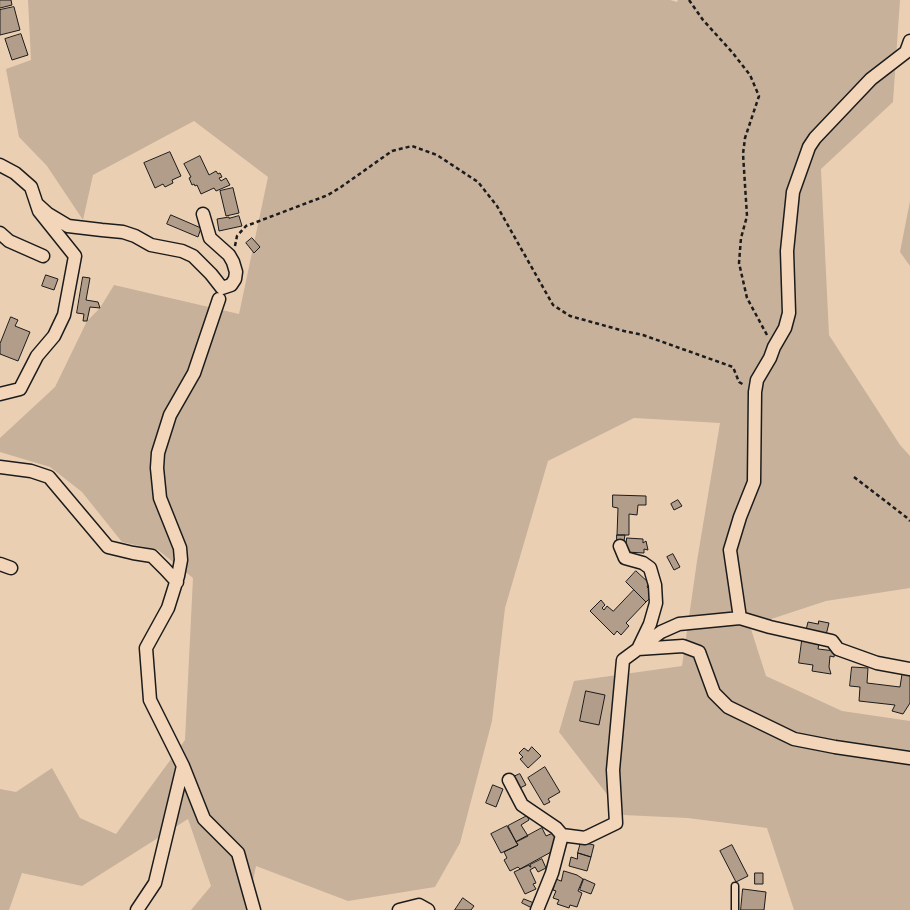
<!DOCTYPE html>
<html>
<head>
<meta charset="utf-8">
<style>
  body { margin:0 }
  canvas { display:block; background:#eacfb3 }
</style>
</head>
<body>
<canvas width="910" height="910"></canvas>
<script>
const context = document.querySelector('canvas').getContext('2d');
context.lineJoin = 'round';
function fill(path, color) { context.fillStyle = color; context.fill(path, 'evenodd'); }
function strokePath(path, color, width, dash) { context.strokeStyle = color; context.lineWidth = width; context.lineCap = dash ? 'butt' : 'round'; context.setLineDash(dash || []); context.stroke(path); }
const green = new Path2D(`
  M 28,0 L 670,0 L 677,2 L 678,0 L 900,0 L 893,102 L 821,169 L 829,335 L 900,445 L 910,456 L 910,588 L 826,601 L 750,626 L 766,676 L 842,711 L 910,721 L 910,910 L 794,910 L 767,828 L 687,818 L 623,815 L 559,732 L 574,681 L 682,666 L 697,561 L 720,423 L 634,418 L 548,461 L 505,608 L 492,721 L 460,843 L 435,887 L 348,901 L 256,866 L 247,910 L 191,910 L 211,886 L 188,819 L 82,886 L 22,873 L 9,910 L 0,910 L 0,789 L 16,792 L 52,768 L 80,818 L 116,834 L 185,740 L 193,578 L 158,550 L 122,542 L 82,492 L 50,467 L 0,452 L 0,438 L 55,387 L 87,321 L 100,308 L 114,285 L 239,314 L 268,177 L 194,121 L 93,175 L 83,220 L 47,166 L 19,137 L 6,69 L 31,60 Z
  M 910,201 L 910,266 L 900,252 Z`);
const building = new Path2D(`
  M 0,0 L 11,0 L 12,5 L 0,8 Z
  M 14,7 L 20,30 L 0,35 L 0,10 Z
  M 21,34 L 28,55 L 12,60 L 5,39 Z
  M 170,152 L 181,176 L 172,180 L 173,183 L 165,187 L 163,184 L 155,188 L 144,163 Z
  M 200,156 L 209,175 L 216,171 L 218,174 L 220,173 L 222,177 L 219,178 L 221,181 L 226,178 L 230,185 L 216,191 L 214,188 L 201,194 L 197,185 L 195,186 L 194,184 L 192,185 L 189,178 L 191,177 L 184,164 Z
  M 233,188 L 239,213 L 226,216 L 220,191 Z
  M 171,215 L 201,228 L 198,237 L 167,224 Z
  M 239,216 L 242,226 L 219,231 L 217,219 L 229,217 L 229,218 Z
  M 252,238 L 260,247 L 254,253 L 246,243 Z
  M 46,275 L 58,279 L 54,290 L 42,286 Z
  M 83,277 L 90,278 L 86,300 L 98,302 L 100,308 L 90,307 L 87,321 L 83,321 L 84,314 L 77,313 Z
  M 11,317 L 18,320 L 15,326 L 30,332 L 18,361 L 0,354 L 0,344 Z
  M 613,495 L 646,496 L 646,505 L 638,505 L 637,515 L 629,514 L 629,535 L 617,535 L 618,508 L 613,507 Z
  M 678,500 L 682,506 L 674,510 L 671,504 Z
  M 617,535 L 625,535 L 624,541 L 617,540 Z
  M 627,538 L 643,539 L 643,543 L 646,541 L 648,550 L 644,549 L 644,553 L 626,552 Z
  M 673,554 L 680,567 L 674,570 L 667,557 Z
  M 636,571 L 649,583 L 647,587 L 654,594 L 646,602 L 626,582 Z
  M 634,590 L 646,602 L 626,623 L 629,626 L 621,635 L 617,631 L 614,635 L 590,611 L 601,600 L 605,605 L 602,608 L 604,610 L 607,606 L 613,611 Z
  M 819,621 L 829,623 L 826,635 L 806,630 L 808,622 L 818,624 Z
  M 802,641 L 819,643 L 818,649 L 835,651 L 834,657 L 830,656 L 829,667 L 831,674 L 812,671 L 813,665 L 799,663 Z
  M 852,667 L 868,668 L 867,683 L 900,687 L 902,674 L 910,675 L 910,703 L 903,714 L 892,711 L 895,705 L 859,701 L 860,687 L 850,686 Z
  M 586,691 L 605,695 L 599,725 L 580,721 Z
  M 532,747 L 541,756 L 528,768 L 520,759 L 523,757 L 519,753 L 524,748 L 528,751 Z
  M 545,767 L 560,792 L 548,799 L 550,802 L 544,805 L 528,778 Z
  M 520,774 L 526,785 L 518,789 L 513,777 Z
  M 493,785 L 503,789 L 496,807 L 486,803 Z
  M 527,816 L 529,820 L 521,825 L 528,836 L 516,842 L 508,826 Z
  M 507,826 L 518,845 L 501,853 L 491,834 Z
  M 542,828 L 546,836 L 553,833 L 558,841 L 553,851 L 520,869 L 518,867 L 510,871 L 504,860 L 507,858 L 504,852 L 518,845 L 516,842 Z
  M 581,842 L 594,845 L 591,857 L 578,853 Z
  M 732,845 L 748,876 L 736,882 L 720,851 Z
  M 578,853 L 591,857 L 587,871 L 569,866 L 571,857 L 577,859 Z
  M 542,859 L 546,868 L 538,872 L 535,867 L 530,870 L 536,883 L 533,884 L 536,889 L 525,894 L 514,872 L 529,865 L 530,867 L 531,867 L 530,865 Z
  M 564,871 L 577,875 L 583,879 L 578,891 L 582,893 L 577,907 L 570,905 L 569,908 L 557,904 L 559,900 L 553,898 L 556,891 L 553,890 L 556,879 L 561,881 Z
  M 755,873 L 763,873 L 763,884 L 755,884 Z
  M 584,879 L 595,884 L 591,894 L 580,890 Z
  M 743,889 L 766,892 L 764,910 L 741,910 Z
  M 463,898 L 474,906 L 471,910 L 455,910 Z
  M 524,899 L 534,903 L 532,908 L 522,903 Z`);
const path = new Path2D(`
  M 689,0 L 703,20 L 732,52 L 750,75 L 759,96 L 745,138 L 743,154 L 747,216 L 741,238 L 739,263 L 747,298 L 767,335
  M 235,246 L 237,236 L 246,226 L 328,195 L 341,187 L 392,151 L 412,146 L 437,155 L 478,182 L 497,206 L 553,305 L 570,316 L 624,331 L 643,335 L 733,367 L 739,382 L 744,385
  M 854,477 L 906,517 L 910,521`);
const lane = new Path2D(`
  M 735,910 L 735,886`);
const street = new Path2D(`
  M 0,165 L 15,173 L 31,187 L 39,211 L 75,256 L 64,315 L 54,336 L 37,356 L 20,389 L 0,394
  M 37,204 L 48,214 L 68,226 L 102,230 L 123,232 L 135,236 L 151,245 L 182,251 L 193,256 L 211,274 L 222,288 L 231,285 L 235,279 L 236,272 L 233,262 L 229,255 L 210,238 L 203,214
  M 0,233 L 9,241 L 43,256
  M 219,299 L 194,373 L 170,415 L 158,453 L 157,468 L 160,498 L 180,548 L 181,560 L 178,576 L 168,608 L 146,648 L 150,700 L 183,766 L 204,819 L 238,853 L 254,910
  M 0,467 L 31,471 L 49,477 L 108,547 L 133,553 L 152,556 L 165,569 L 177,582
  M 620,546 L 625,558 L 643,563 L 650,568 L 655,585 L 656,603 L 650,624 L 638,649 L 683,646 L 699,652 L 714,693 L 728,707 L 794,739 L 835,747 L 910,758
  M 0,564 L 11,568
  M 740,618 L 730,550 L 740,517 L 754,482 L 755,392 L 757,380 L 770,358 L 774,347 L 785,328 L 789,313 L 787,251 L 793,192 L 809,147 L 815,138 L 871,79 L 906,52 L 910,41
  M 509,780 L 522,805 L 556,828 L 562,835
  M 137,910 L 155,883 L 183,766
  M 399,910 L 419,905 L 428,910
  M 537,910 L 552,873 L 562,835 L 585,838 L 616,823 L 613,770 L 623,660 L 661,632 L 679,624 L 740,618 L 770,627 L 832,641 L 838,649 L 877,663 L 910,669`);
fill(green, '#c8b19a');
fill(building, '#b19d89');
strokePath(building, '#1c1c1c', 1);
strokePath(lane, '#1c1c1c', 9);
strokePath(street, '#1c1c1c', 15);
strokePath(path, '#1c1c1c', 2.5, [4, 3]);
strokePath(lane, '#f3d6b9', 6);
strokePath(street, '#f3d6b9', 12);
</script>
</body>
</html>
